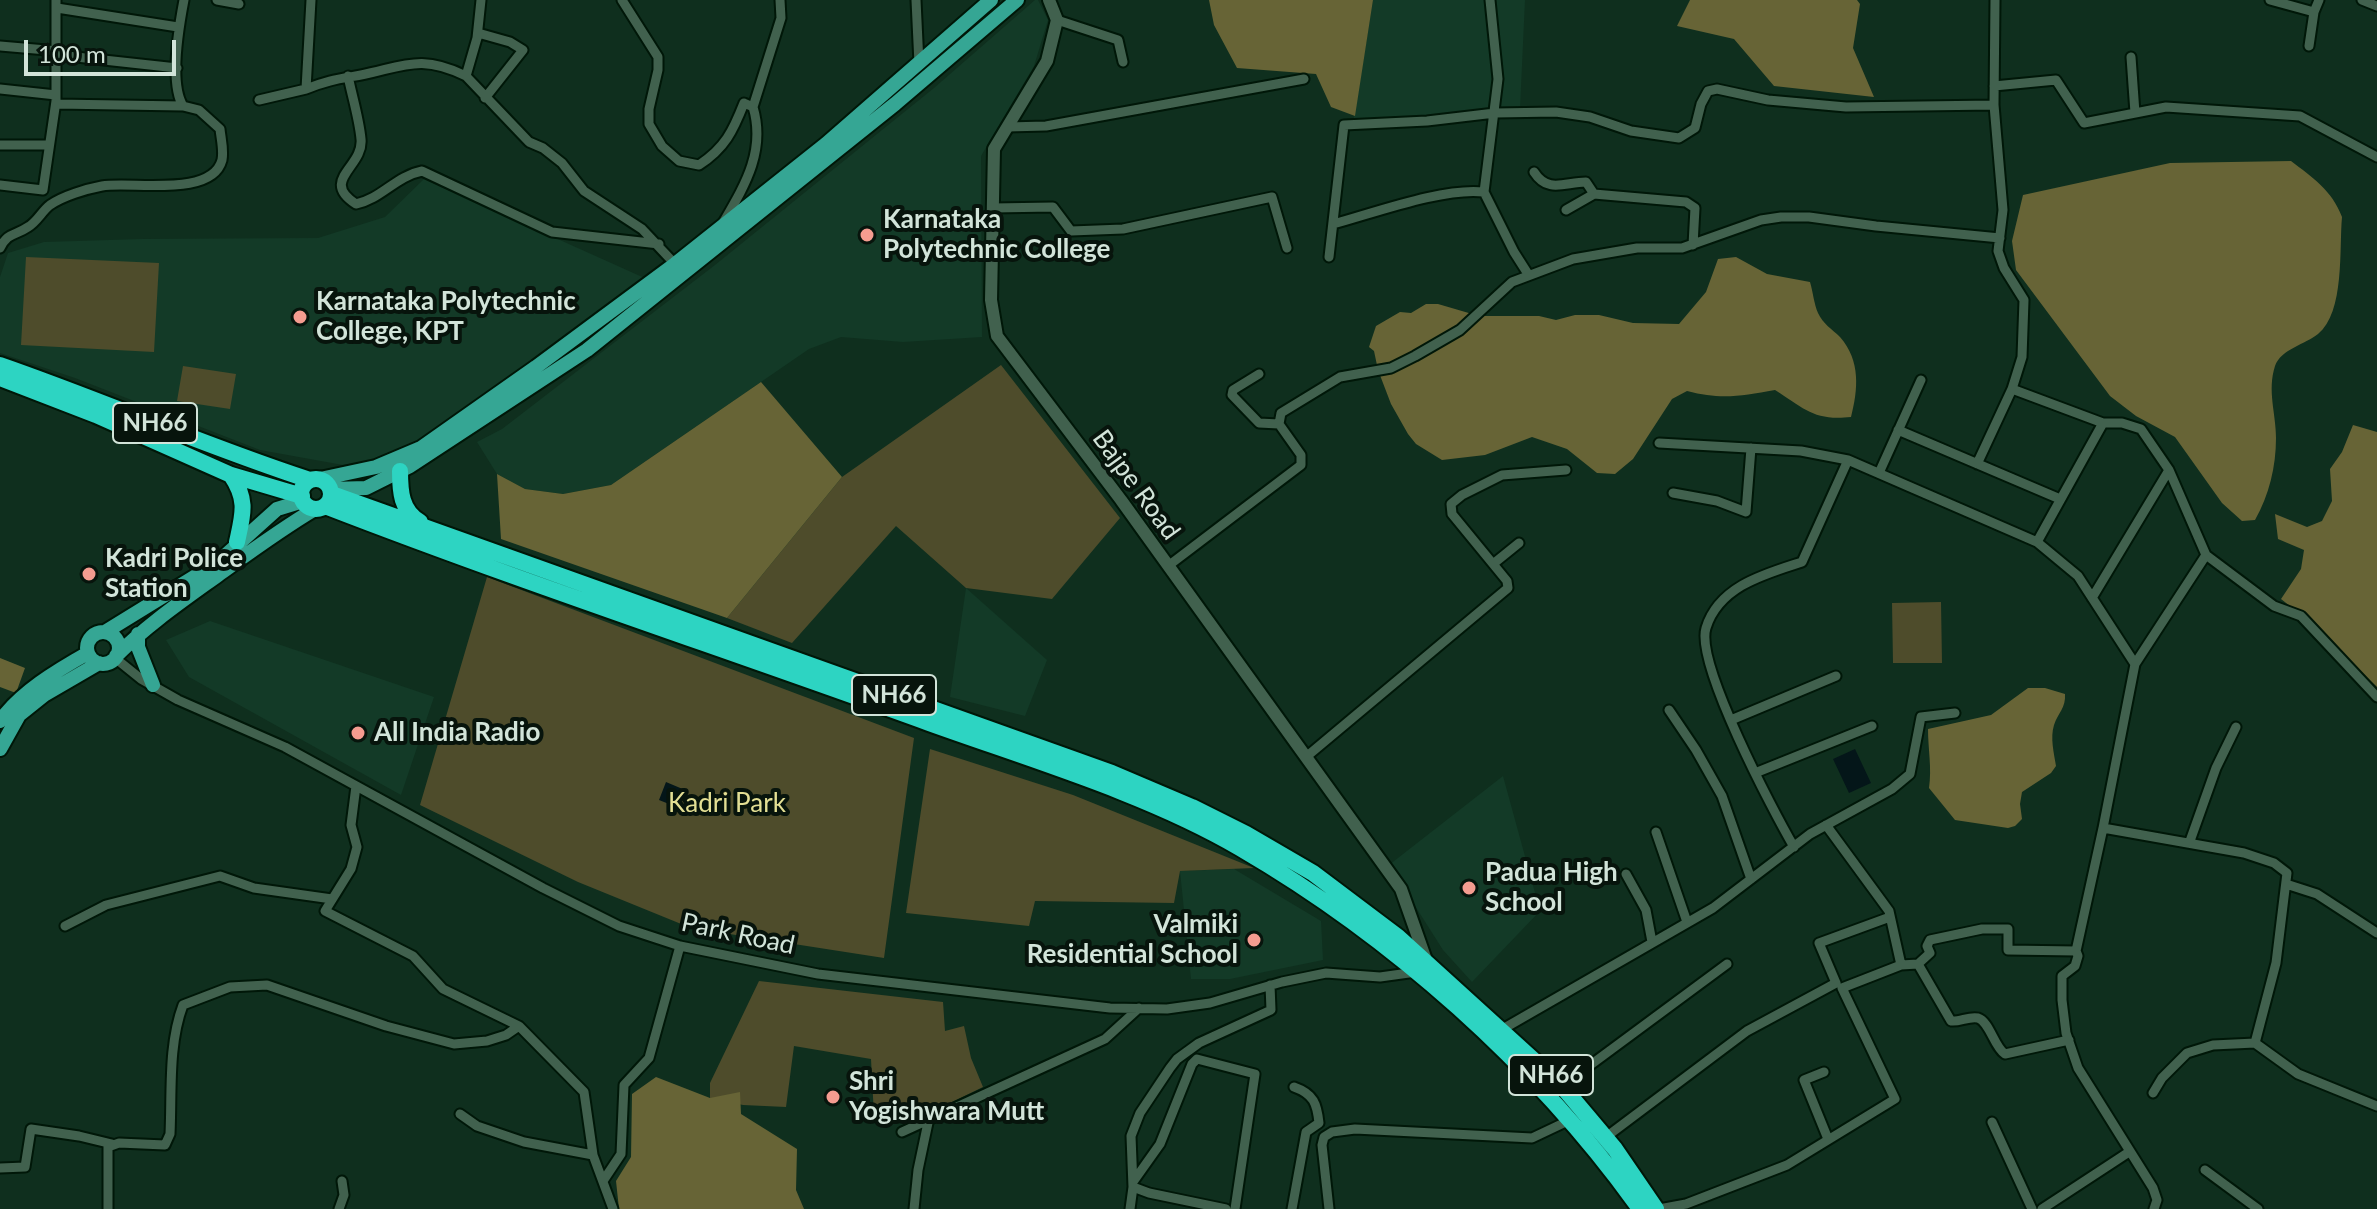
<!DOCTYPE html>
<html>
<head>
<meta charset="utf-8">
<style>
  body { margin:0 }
  #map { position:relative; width:2377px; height:1209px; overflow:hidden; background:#0f2f1e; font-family:Lato,sans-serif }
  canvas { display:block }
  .scale { position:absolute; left:24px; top:40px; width:152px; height:36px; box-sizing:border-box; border:4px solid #d2e4d9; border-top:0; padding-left:10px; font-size:24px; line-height:28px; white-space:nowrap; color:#d2e4d9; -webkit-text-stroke:6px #07140c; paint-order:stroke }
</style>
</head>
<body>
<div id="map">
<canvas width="2377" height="1209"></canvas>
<div class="scale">100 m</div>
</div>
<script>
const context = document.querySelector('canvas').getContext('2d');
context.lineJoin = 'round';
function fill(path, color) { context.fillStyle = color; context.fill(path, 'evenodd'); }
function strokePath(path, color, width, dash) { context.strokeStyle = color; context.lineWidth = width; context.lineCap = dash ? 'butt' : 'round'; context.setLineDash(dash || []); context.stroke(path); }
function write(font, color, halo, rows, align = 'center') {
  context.font = font + ' Lato,sans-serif'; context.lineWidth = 8; context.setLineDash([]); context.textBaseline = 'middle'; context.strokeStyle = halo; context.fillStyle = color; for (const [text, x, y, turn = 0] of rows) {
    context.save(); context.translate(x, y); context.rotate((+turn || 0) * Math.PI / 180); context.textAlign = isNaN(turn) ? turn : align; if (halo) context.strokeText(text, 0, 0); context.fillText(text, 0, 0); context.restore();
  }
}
const built = new Path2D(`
  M 1035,0 L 1038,0 L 1048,20 L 1034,66 L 981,156 L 982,337 L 903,342 L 841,337 L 809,349 L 611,485 L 563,494 L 525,489 L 497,474 L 477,442 L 502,429 L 715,265 L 934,88 Z
  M 1373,0 L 1525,0 L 1520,109 L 1352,130 Z
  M 424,179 L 649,280 L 521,375 L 391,458 L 343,465 L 260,450 L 75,378 L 0,353 L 0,277 L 8,253 L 44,242 L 142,239 L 318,238 L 385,217 Z
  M 966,588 L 1047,660 L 1025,716 L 950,697 Z
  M 210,621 L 434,697 L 401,795 L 189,677 L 166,640 Z
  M 1503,776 L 1540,911 L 1472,982 L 1443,950 L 1389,865 Z
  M 1234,869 L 1321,921 L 1323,960 L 1230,979 L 1191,979 L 1180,871 Z`);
const green = new Path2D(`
  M 26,257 L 159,263 L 154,352 L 21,345 Z
  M 1001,365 L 1120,518 L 1052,599 L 966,588 L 896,526 L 792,643 L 727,618 L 842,477 Z
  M 183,366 L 236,374 L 230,409 L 177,401 Z
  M 487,577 L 914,738 L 884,958 L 691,928 L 578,882 L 420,805 Z
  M 1941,602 L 1942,663 L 1893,663 L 1892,603 Z
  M 930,749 L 1073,795 L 1254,868 L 1180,871 L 1174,903 L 1035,901 L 1029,926 L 906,913 Z
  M 759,981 L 943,1002 L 945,1031 L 964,1026 L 971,1058 L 983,1087 L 913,1121 L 874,1116 L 871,1059 L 794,1046 L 786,1107 L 743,1105 L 710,1098 L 710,1083 Z`);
const forest = new Path2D(`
  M 1209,0 L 1373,0 L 1355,116 L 1331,107 L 1316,74 L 1237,68 L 1214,25 Z
  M 1690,0 L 1857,0 L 1860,4 L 1853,48 L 1874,97 L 1774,86 L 1734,39 L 1677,26 Z
  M 2291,161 C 2312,177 2332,190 2342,217 C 2339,249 2345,312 2318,334 C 2306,344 2281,349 2275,366 C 2267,391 2276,413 2276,438 C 2276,467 2269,495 2255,520 L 2242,521 L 2222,503 L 2175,437 L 2136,416 L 2110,396 L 2016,270 L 2012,241 L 2023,195 L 2170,163 Z
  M 1736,257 L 1767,274 L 1810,282 C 1813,292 1814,304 1818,313 C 1823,324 1832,329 1840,337 C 1861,361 1858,390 1851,417 C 1814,421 1805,409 1775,390 C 1741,396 1721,400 1687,391 L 1672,399 L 1633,459 L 1615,474 L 1597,473 L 1567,449 L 1532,437 L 1485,455 L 1442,460 L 1416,444 L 1408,434 L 1391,404 L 1378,370 L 1374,351 L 1369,347 L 1376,326 L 1400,312 L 1411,313 L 1426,304 L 1438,304 L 1479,316 L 1539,316 L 1556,320 L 1575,315 L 1599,315 L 1633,323 L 1679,324 L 1706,292 L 1718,259 Z
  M 761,382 L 842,477 L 727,618 L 501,539 L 497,474 L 525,489 L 563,494 L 611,485 Z
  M 2353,425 L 2377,432 L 2377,687 L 2309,621 L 2281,599 L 2301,569 L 2304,550 L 2278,539 L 2275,514 L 2307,527 L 2322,521 L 2332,501 L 2330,469 L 2342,452 Z
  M 0,658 L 25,668 L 16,693 L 0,687 Z
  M 2028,688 L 2045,688 L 2065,694 C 2066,708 2058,713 2054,725 C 2050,738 2054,753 2056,766 L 2051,773 L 2022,792 L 2020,804 L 2022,819 L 2015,826 L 2008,828 L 1955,820 L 1929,788 C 1932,768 1928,749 1928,729 L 1991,715 Z
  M 656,1077 L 710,1098 L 740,1092 L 741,1114 L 797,1149 L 796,1190 L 804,1209 L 619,1209 L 616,1181 L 631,1157 L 632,1094 Z`);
const water = new Path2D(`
  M 1855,749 L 1871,783 L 1849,793 L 1833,759 Z
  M 666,782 L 685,790 L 679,808 L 659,800 Z`);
const street = new Path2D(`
  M 56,0 L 56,104 L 183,106
  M 217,0 L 239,4
  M 311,0 L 306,89 C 328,80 339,79 361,75 C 405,66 421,54 466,76 L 529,142 L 543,148 L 562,163 L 584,191 L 642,229 L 675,264
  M 622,0 L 658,57 L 658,70 L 649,109 L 649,124 L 662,146 L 679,161 L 699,165 C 725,148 733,131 744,103 L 753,107 C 766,151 745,185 723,223
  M 916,0 L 919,64
  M 1995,0 L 1994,105 L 2003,210 L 1998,251 L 2004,268 L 2024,300 L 2022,357 L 2012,389
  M 2270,0 L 2314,12
  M 2362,0 L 2377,6
  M 57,8 L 178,27
  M 1057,20 L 1118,40 L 1123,62
  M 478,33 L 510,42 L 523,50 L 485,98
  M 0,46 L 58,51
  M 2309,46 L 2314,12 L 2319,0
  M 58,55 L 177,68
  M 2131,57 L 2135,113
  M 348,76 C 352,96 359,118 361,139 C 364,167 319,180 356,204 C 381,199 396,176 422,171 L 552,232 L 659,244
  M 466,76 L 477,38 L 481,0
  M 1994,86 L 2056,80 L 2084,123 L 2166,107 L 2300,116 L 2377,157
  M 0,89 L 56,95
  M 259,100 L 306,89
  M 753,107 L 781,18 L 780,0
  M 1007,127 L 1046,126 L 1304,79
  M 0,145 L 48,145
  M 1534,172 C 1548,194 1565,182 1586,182 L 1594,194
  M 0,185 L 43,190 L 56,101
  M 1484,192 L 1498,79 L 1490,0
  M 993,208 L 1053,207 L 1071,231 L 1123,229 L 1272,197 L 1287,248
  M 1566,210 L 1594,194 L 1686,202 L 1695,208 L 1693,245
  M 1333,224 C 1374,213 1444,187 1484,192 L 1514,252 L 1528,274
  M 0,248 C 8,232 15,236 28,227 C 37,222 42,211 50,205 C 63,196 86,189 102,186 C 131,181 212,198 222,160 C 224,150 221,139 220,129 L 199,110 L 183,106 C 169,83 179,26 184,0
  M 1329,257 L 1344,125 L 1427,121 L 1495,113 L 1556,112 L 1590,117 L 1631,131 L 1679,138 L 1695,128 L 1701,104 L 1708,91 L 1717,89 L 1768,100 L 1846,107 L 1994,105
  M 1279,424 L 1281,413 L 1340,377 L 1391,368 L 1415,356 L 1460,330 L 1512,282 L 1573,259 L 1637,248 L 1682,248 L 1761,220 L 1781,217 L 1809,217 L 1876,226 L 2000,238
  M 1898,430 L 2060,499
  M 1659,443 L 1801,451 L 1848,460 L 2037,542 L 2078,576 L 2135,664 L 2206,555
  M 1977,464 L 2012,389 L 2103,423
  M 1879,473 L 1921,380
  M 1673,493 L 1717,501 L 1746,512 L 1751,448
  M 2037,542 L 2103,423 L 2122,423 L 2141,429 L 2169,470 L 2206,555 L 2274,606 L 2301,616 L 2377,697
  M 1493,564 L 1519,543
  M 1168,566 L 1301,465 L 1301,455 L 1279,424 L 1259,423 L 1232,395 L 1233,390 L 1259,374
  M 2092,598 L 2169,470
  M 115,658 L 141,679 L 178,700 L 285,747 L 543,888 L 619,926 L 680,946 L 818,974 L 1110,1008 L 1167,1009 L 1210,1003 L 1282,982 L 1326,973 L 1380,977 L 1416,972
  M 2135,664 L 2103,828 L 2244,853 L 2274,863 L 2287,873 L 2276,963 L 2255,1043
  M 1669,710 L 1696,750 L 1722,796 L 1751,879
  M 1731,720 L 1836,676
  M 1306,757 L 1508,588 L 1507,581 L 1452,514 L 1451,504 L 1462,495 L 1502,475 L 1566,470
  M 1755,773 L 1872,726
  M 356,786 L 351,825 L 357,847 L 351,869 L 325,911 L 413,956 L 443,989 L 519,1026 L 584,1092 L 593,1155
  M 1826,825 L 1889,911 L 1901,965
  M 1656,832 L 1687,922
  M 2190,841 L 2216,768 L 2236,727
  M 1794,847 C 1773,811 1695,663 1706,628 C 1719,586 1765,574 1802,562 L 1848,460
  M 1626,874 L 1646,910 L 1652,942
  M 2286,884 L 2317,894 L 2377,933
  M 65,926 L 106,905 L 220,876 L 254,888 L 332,899
  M 2076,951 L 2103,828
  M 1918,964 L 1951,1021 C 1960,1022 1969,1016 1978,1018 C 1990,1022 1994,1047 2005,1054 L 2069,1040
  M 1501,1030 L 1713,908 L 1810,834 L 1892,789 L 1910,774 L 1921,717 L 1955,713
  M 1824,1072 L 1804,1080 L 1828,1139
  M 1562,1086 L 1727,964
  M 2153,1093 L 2162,1078 L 2187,1053 L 2213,1045 L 2255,1043 L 2298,1074 L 2377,1106
  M 460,1114 L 477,1126 L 524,1142 L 593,1155 L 613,1209
  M 1992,1122 L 2032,1209
  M 902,1132 L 1105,1039 L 1139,1008
  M 1606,1137 L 1747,1031 L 1836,983 L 1819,943 L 1890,917
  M 0,1168 L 25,1167 L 31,1129 L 79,1136 L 112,1144
  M 2205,1170 L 2258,1209
  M 603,1181 L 621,1154 L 624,1085 L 649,1058 L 680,946
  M 1133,1182 L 1160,1144 L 1192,1064 L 1197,1059 L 1255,1074 L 1235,1209
  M 1133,1187 L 1149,1193 L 1226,1209
  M 108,1209 L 108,1147 L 119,1143 L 165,1145 L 170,1134 C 172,1092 168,1045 183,1005 L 230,987 L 267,985 L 386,1026 L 454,1044 L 487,1041 L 506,1035 L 519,1026
  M 339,1209 L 344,1195 L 342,1181
  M 914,1209 L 918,1170 L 929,1118
  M 1130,1209 L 1133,1187 L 1131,1136 L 1140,1113 L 1170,1068 L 1177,1059 L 1199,1043 L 1271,1010 L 1270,985
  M 1292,1209 L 1306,1132 L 1319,1123 C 1317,1104 1314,1094 1294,1087
  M 1329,1209 L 1322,1145 L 1324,1137 L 1332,1132 L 1355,1129 L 1532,1138 L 1570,1120
  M 1659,1209 L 1686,1204 L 1787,1165 L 1895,1099 L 1842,988 L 1901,965 L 1918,964 L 1930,953 L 1927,946 L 1930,940 L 1982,929 L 2008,929 L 2008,950 L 2076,951 L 2078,956 L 2075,966 L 2062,976 L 2062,1000 L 2066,1033 L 2078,1068 L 2153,1188 L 2157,1200 L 2154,1209
  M 2042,1209 L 2129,1152`);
const secondary = new Path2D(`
  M 1049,0 L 1057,20 L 1047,61 L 994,149 L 991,300 L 997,336 L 1121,500 L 1401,889 L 1426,960 L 1424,962`);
const primary = new Path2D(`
  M 320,479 L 376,467 L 421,448 L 536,367 L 675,264 L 826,144 L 991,0
  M 331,489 L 366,488 L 410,466 L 587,350 L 895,104 L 1017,0
  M 105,632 L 217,563 L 277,509 L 303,501
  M87 648a16 16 0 1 1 32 0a16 16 0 1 1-32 0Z
  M 138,634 L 138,647 L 153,685
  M 116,656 C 147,625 182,601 218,575 C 250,552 281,529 315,509
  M 0,721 C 21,692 56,671 88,653
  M 0,749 L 19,715 L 44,695 L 99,663`);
const highway = new Path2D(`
  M 0,365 C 104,401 205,446 310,480
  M 0,378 L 96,415 L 231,475 L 302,496
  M 400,471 C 400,491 401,511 420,522
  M 231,475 C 248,500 243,514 237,542
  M301 494a15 15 0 1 1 30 0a15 15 0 1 1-30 0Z
  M 332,494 L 1112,773 L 1192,807 L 1246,834 L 1313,873 L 1398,937 L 1562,1086 L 1615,1149 L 1656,1209
  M 325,506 C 524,583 728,650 929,723 C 1029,759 1148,794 1240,848 C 1393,937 1537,1065 1640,1209`);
const markers = [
  [867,235,8,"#f59c90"],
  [300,317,8,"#f59c90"],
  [89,574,8,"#f59c90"],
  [358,733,8,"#f59c90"],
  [1469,888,8,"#f59c90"],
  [1254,940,8,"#f59c90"],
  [833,1097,8,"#f59c90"]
];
const shields = [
  [155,423,84],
  [894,695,84],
  [1551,1075,84]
];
const shieldNames = [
  ["NH66",155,423],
  ["NH66",894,695],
  ["NH66",1551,1075]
];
const poiNames = [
  ["Karnataka",883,220],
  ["Polytechnic College",883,250],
  ["Karnataka Polytechnic",316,302],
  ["College, KPT",316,332],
  ["Kadri Police",105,559],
  ["Station",105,589],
  ["All India Radio",374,733],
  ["Padua High",1485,873],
  ["School",1485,903],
  ["Valmiki",1238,925,"right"],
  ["Residential School",1238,955,"right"],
  ["Shri",849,1082],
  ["Yogishwara Mutt",849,1112]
];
const streetNames = [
  ["Bajpe Road",1136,485,54],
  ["Park Road",738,934,12]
];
const parkNames = [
  ["Kadri Park",727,804]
];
fill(built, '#133a27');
fill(green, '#4e4c2b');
fill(forest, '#676436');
fill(water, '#041619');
strokePath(street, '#001708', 13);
strokePath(secondary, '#001708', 16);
strokePath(primary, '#001708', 18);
strokePath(highway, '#001708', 20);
strokePath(street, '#41614e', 9);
strokePath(secondary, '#41614e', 12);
strokePath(primary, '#35a694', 14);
strokePath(highway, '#2dd4c2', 16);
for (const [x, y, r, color] of markers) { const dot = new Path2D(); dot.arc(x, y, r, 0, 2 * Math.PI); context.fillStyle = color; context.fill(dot); strokePath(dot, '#07140c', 3); }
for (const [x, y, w] of shields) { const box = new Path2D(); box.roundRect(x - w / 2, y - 20, w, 40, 6); context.fillStyle = '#07140c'; context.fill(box); strokePath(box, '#d2e4d9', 2); }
write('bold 24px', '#d2e4d9', null, shieldNames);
write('bold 26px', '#d2e4d9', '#07140c', poiNames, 'left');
write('26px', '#d2e4d9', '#07140c', streetNames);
write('26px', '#e3df94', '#07140c', parkNames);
</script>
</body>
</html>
